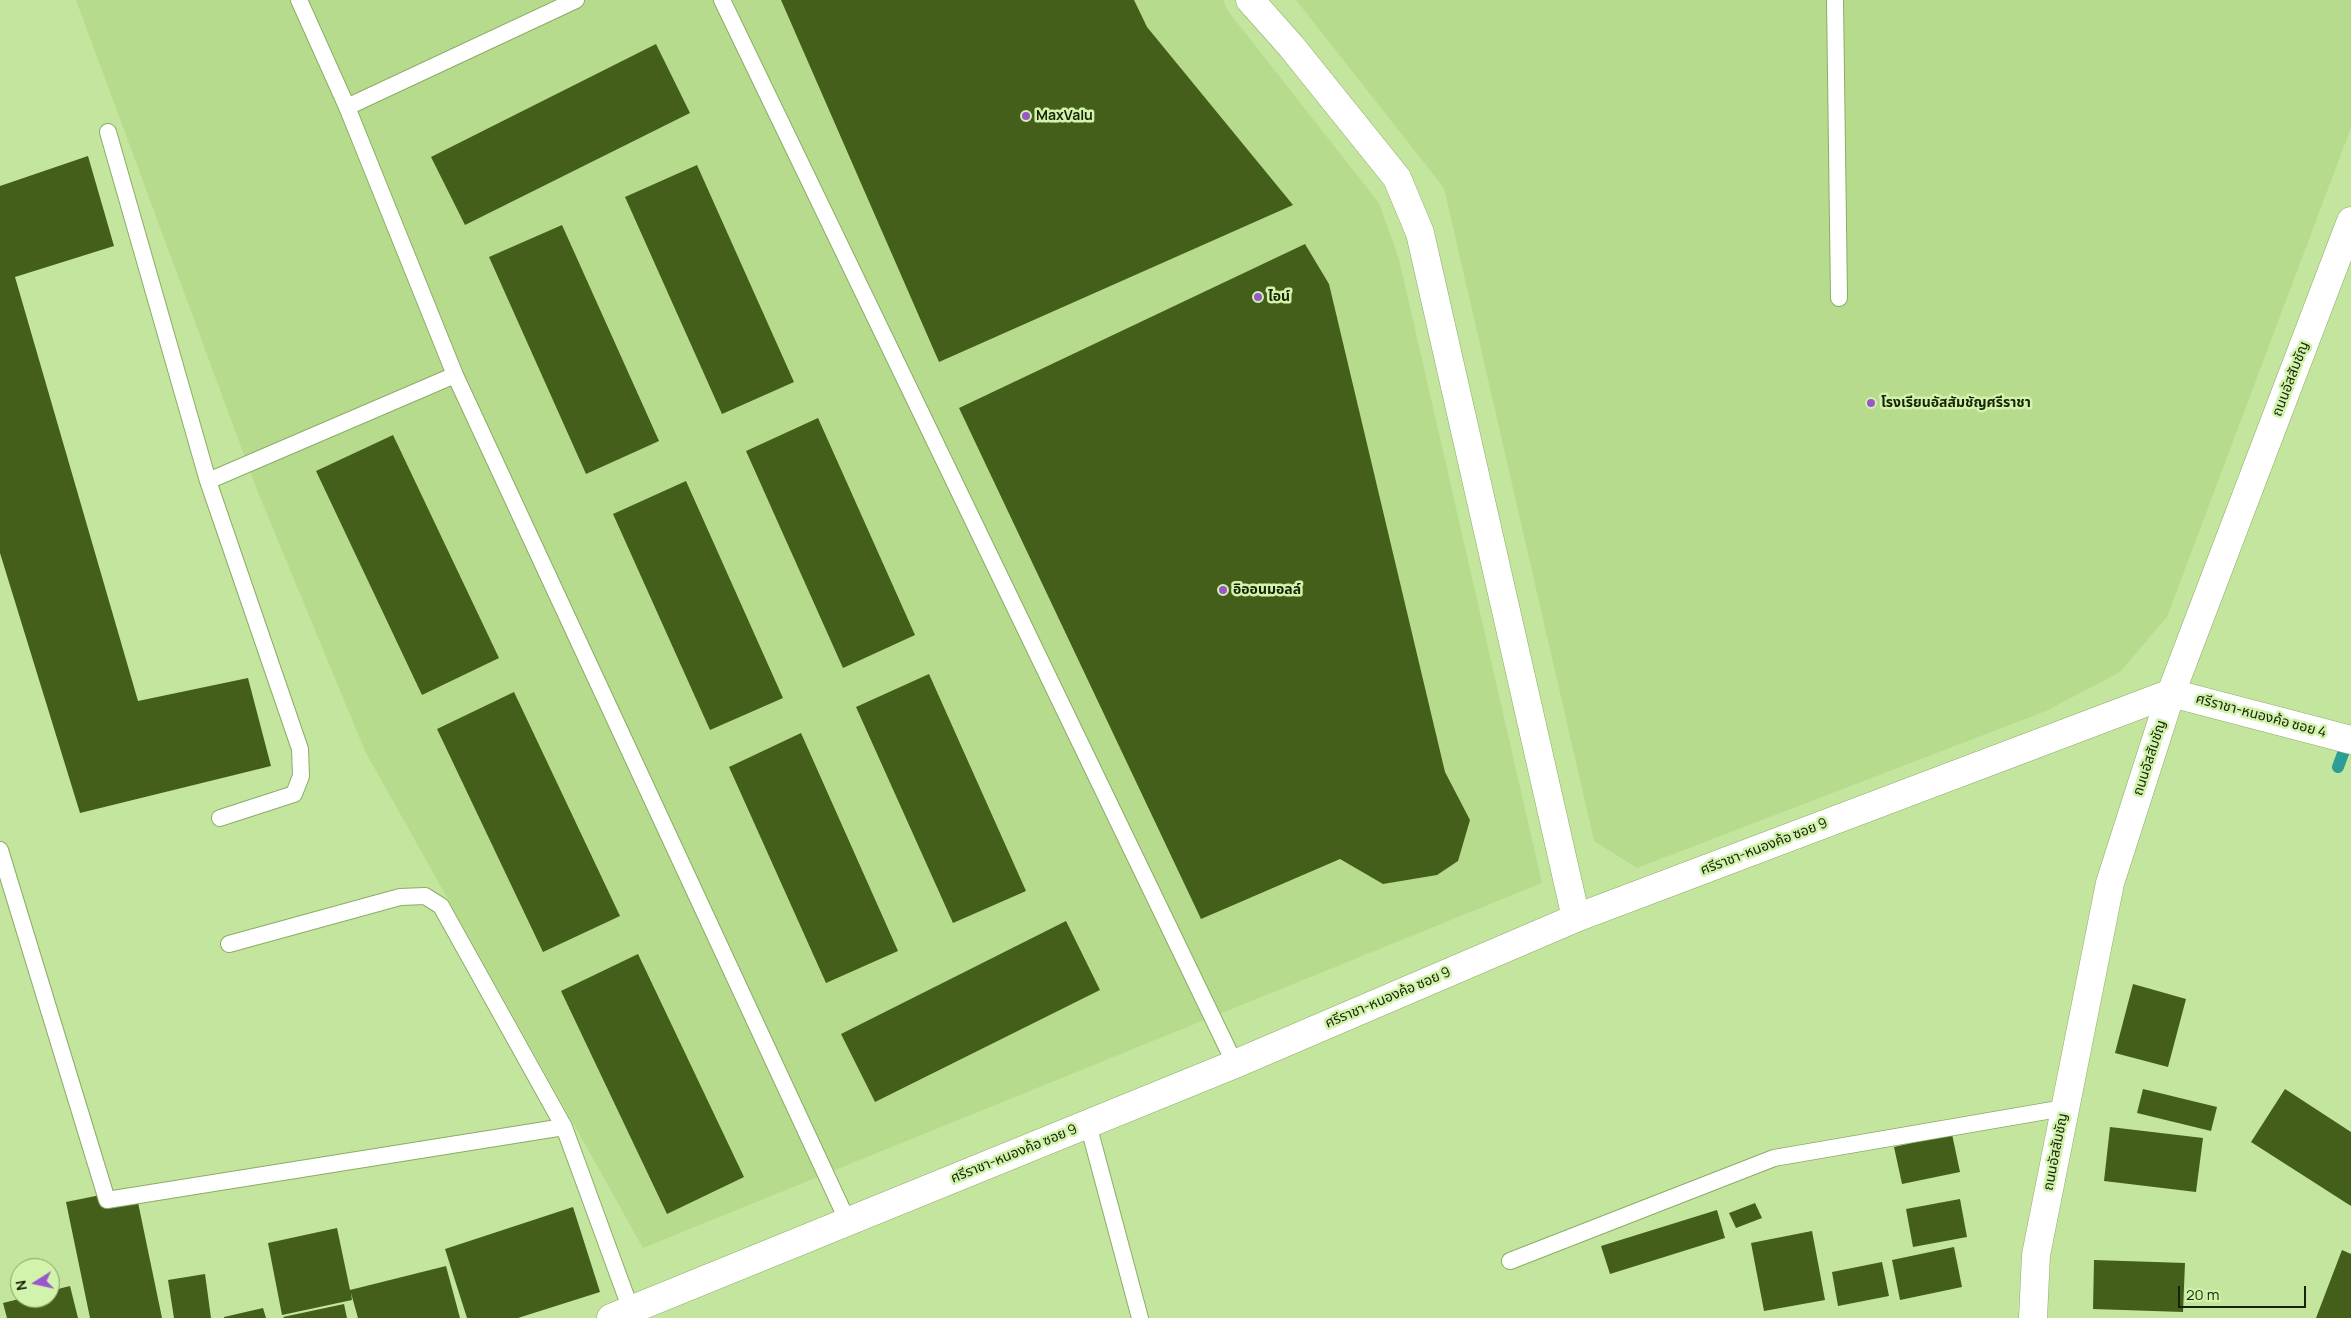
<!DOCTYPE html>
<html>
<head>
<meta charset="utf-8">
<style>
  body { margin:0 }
  #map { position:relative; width:2351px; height:1318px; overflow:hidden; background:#c4e59e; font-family:Manrope,sans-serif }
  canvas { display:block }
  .north { position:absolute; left:10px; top:1258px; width:50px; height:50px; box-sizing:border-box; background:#d1f3ab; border:1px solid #87a069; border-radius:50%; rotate:260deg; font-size:14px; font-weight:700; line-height:20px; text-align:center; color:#172307 }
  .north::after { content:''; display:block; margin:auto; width:18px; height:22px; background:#9a56cb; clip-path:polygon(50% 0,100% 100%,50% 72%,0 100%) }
  .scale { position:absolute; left:2178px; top:1286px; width:128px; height:22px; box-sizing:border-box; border:2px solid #172307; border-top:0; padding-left:6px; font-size:15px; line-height:18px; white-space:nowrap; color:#172307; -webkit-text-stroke:4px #d1f3ab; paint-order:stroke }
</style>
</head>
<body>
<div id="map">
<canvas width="2351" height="1318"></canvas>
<div class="north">N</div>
<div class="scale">20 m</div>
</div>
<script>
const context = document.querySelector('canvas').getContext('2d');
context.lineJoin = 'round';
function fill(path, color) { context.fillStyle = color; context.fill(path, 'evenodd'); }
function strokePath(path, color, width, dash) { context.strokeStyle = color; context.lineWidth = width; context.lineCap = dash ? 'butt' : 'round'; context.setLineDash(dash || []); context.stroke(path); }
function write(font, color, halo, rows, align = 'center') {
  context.font = font + ' Manrope,"Noto Sans Thai",sans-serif'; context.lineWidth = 5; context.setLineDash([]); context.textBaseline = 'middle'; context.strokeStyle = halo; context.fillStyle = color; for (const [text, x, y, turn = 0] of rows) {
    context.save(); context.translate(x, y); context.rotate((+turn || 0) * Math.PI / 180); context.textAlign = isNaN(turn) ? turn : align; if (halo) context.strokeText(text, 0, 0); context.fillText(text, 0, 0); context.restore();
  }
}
const built = new Path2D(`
  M 76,0 L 1223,0 L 1228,11 L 1379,203 L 1399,259 L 1542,883 L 643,1248 L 365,751 L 257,490 Z
  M 1296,0 L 2351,0 L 2351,128 L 2167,617 L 2120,672 L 2046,711 L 1637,868 L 1594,841 L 1444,188 Z`);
const stream = new Path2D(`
  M 2338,767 L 2349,737`);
const building = new Path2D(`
  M 781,0 L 1134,0 L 1147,27 L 1293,205 L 939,362 Z
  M 656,44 L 690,113 L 465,225 L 431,157 Z
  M 88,156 L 114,246 L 15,277 L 138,701 L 248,678 L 271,766 L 80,813 L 0,553 L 0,186 Z
  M 697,165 L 794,382 L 722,414 L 625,197 Z
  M 562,225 L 659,441 L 586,474 L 489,257 Z
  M 1305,244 L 1329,284 L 1445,772 L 1470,820 L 1458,861 L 1437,875 L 1383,884 L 1340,859 L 1201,919 L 959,408 Z
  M 818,418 L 915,635 L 843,668 L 746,451 Z
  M 393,435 L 499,658 L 422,695 L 316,471 Z
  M 686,481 L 783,698 L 710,730 L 613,514 Z
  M 929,674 L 1026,891 L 953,923 L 856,707 Z
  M 514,692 L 620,916 L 543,952 L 437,729 Z
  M 801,733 L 898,951 L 826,983 L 729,767 Z
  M 1066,921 L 1100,990 L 875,1102 L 841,1034 Z
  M 638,954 L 744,1177 L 667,1214 L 561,991 Z
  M 2133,984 L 2186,999 L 2168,1067 L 2115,1053 Z
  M 2143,1089 L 2217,1107 L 2211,1131 L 2137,1113 Z
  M 2285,1089 L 2351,1132 L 2351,1206 L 2251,1142 Z
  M 2110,1127 L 2203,1138 L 2196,1192 L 2104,1181 Z
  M 1952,1134 L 1960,1172 L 1902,1184 L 1894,1147 Z
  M 135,1188 L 162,1318 L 90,1318 L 66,1202 Z
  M 1960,1199 L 1967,1237 L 1913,1247 L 1906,1209 Z
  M 1755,1203 L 1762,1218 L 1736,1228 L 1729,1213 Z
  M 573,1207 L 600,1292 L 518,1318 L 467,1318 L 445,1249 Z
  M 1717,1210 L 1725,1238 L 1610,1274 L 1601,1246 Z
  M 337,1228 L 350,1290 L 446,1266 L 460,1318 L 358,1318 L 351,1293 L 352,1300 L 282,1315 L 268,1243 Z
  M 1812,1231 L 1825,1300 L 1764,1311 L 1751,1243 Z
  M 1954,1247 L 1962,1287 L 1900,1300 L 1892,1260 Z
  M 2342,1250 L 2351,1254 L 2351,1318 L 2316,1318 Z
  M 2094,1260 L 2185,1263 L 2183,1312 L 2093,1309 Z
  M 1882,1262 L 1889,1296 L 1838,1306 L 1832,1272 Z
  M 205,1274 L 211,1318 L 174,1318 L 168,1280 Z
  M 70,1286 L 78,1318 L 7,1318 L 3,1303 L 23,1298 L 50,1298 L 50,1291 Z
  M 344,1304 L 347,1318 L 284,1318 L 283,1317 Z
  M 263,1308 L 266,1318 L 224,1318 L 224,1317 Z`);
const service = new Path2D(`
  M 299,0 L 347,107 L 455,375 L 848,1222
  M 722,0 L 1235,1064
  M 1835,0 L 1839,298
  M 347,107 L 576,0
  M 108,132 L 208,481
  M 220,818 L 294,794 L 301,776 L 300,749 L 208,481 L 455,375
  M 0,850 L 107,1200 L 564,1127 L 631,1310
  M 229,944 L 400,897 L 425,896 L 441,906 L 564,1127
  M 1088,1124 L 1140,1318
  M 1510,1261 L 1774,1158 L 2064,1108`);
const minor = new Path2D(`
  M 1250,0 L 1291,46 L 1397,178 L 1420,233 L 1576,918
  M 611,1318 L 1235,1064 L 1576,918 L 2171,693 L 2351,740`);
const secondary = new Path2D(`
  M 2033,1318 L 2036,1255 L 2110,883 L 2171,693 L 2351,221`);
const markers = [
  [1026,116,5,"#9a56cb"],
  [1258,297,5,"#9a56cb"],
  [1871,403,5,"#9a56cb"],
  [1223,590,5,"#9a56cb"]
];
const poiNames = [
  ["MaxValu",1036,116],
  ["ไอน์",1268,297],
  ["โรงเรียนอัสสัมชัญศรีราชา",1881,403],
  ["อิออนมอลล์",1233,590]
];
const streetNames = [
  ["ถนนอัสสัมชัญ",2291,379,-69],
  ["ศรีราชา-หนองค้อ ซอย 4",2261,716,15],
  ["ถนนอัสสัมชัญ",2150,758,-72],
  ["ศรีราชา-หนองค้อ ซอย 9",1764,847,-21],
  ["ศรีราชา-หนองค้อ ซอย 9",1388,998,-23],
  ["ถนนอัสสัมชัญ",2056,1152,-79],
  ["ศรีราชา-หนองค้อ ซอย 9",1014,1154,-22]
];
fill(built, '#b7db8c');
strokePath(stream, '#2b9e97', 12);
fill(building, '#435f1a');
strokePath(service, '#8cac67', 18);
strokePath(minor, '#8cac67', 29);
strokePath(secondary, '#8cac67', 29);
strokePath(service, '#fff', 16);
strokePath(minor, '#fff', 28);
strokePath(secondary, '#fff', 28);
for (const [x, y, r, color] of markers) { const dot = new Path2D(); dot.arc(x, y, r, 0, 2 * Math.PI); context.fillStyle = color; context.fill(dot); strokePath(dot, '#d1f3ab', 2); }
write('bold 14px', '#172307', '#d1f3ab', poiNames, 'left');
write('14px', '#172307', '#d1f3ab', streetNames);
</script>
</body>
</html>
